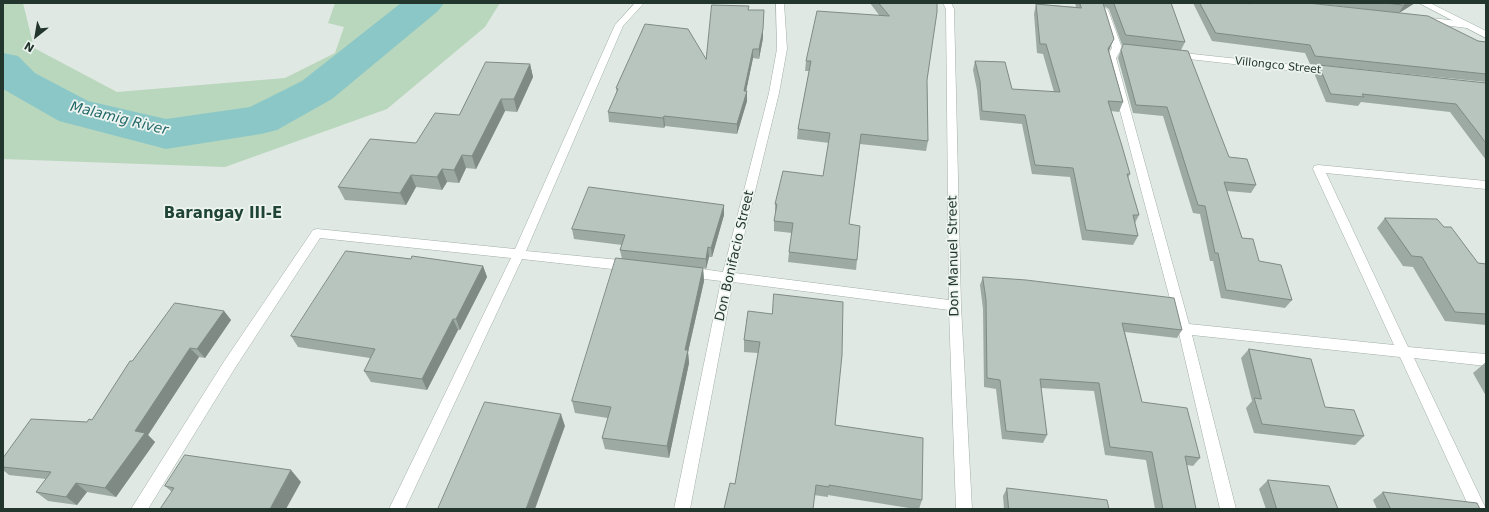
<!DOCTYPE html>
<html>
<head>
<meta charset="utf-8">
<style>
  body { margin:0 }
  #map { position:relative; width:1489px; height:512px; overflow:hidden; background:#dfe8e2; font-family:"DejaVu Sans",sans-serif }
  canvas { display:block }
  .frame { position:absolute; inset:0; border:4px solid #22362e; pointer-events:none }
  .north { position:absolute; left:16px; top:16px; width:40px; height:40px; -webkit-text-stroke:3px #eef5f1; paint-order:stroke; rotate:211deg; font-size:11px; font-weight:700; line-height:16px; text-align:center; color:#22362e }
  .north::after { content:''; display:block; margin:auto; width:14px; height:18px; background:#22362e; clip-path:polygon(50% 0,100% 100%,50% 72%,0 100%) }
</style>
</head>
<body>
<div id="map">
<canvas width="1489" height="512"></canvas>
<div class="frame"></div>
<div class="north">N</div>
</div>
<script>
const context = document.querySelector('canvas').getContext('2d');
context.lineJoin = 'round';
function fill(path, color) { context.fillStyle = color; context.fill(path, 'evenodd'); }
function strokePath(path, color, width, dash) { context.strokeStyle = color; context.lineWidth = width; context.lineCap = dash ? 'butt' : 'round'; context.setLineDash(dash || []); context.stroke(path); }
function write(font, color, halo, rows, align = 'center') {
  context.font = font + ' "DejaVu Sans",sans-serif'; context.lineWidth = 3.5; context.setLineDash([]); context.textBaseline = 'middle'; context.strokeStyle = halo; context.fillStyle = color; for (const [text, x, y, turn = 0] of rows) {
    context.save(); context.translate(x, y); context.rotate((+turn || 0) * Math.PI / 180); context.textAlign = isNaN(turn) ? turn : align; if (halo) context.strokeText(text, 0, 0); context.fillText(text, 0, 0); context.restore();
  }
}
const green = new Path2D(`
  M 3,3 L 23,3 L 34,48 L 117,92 L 285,78 L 335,53 L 344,27 L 328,23 L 335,3 L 500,3 L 485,27 L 387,109 L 225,167 L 3,159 Z`);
const river = new Path2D(`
  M 401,3 L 444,3 L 438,11 L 332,99 L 277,130 L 261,134 L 166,149 L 59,121 L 3,89 L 3,53 L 18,56 L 35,73 L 88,101 L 166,119 L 250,107 L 302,81 Z`);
const street = new Path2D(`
  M 635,3 L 644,3 L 623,26 L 526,251 L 630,261 L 634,263 L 636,266 L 634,269 L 630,271 L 522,259 L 405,509 L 389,509 L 511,258 L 320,238 L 235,368 L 148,509 L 131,509 L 225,360 L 313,230 L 317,229 L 515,249 L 615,25 Z
  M 776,3 L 784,3 L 787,49 L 779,93 L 735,273 L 949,300 L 946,9 L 943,3 L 951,3 L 954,9 L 961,306 L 972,509 L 956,509 L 949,310 L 733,282 L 690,509 L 674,509 L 721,281 L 688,277 L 684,275 L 682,272 L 684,269 L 688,267 L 723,272 L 769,93 L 777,49 Z
  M 1104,7 L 1108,10 L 1122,48 L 1116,58 L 1189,324 L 1394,345 L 1313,169 L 1314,166 L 1318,165 L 1486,181 L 1486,189 L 1326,173 L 1408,347 L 1486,354 L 1486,366 L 1414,358 L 1486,509 L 1470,509 L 1400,357 L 1192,335 L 1236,509 L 1220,509 L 1178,329 L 1106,58 L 1112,48 L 1100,10 Z
  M 1422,17 L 1467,22 L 1471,25 L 1467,28 L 1419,22 L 1418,20 L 1419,18 Z
  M 1174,52 L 1331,69 L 1336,72 L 1331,75 L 1171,57 L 1169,55 Z`);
const secondary = new Path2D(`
  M 1419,3 L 1430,3 L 1486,31 L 1486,38 Z`);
const wall = new Path2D(`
  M 870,3 L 937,3 L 927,80 L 928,141 L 926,151 L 860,144 L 849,224 L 857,260 L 856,270 L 788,262 L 789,252 L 792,233 L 774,231 L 774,221 L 776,214 L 775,214 L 775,204 L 823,176 L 829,143 L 797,139 L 798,129 L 809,71 L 805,71 L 806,61 L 879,15 Z
  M 1075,3 L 1171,3 L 1185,42 L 1181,50 L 1229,157 L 1256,185 L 1251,193 L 1227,191 L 1242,238 L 1259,261 L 1292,300 L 1285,308 L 1221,298 L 1213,261 L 1210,261 L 1200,214 L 1193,213 L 1163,116 L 1133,113 L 1118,58 L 1121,50 L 1124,45 L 1122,45 L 1109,9 L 1104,6 L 1110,48 L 1109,51 L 1123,102 L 1119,112 L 1111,111 L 1130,174 L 1128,178 L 1139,215 L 1135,223 L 1138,236 L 1133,245 L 1082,240 L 1070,177 L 1032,174 L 1022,124 L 980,120 L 977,90 L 973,70 L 975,61 L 1012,89 L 1054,92 L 1043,54 L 1037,53 L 1034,14 L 1036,4 L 1076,7 Z
  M 1193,3 L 1248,3 L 1249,4 L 1486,42 L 1486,82 L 1310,64 L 1305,53 L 1212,41 Z
  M 1310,3 L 1415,3 L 1399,13 Z
  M 749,10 L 763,38 L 759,59 L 753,58 L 746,91 L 747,91 L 747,101 L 737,134 L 665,126 L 664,128 L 609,122 L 608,112 L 617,93 L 616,88 L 706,59 Z
  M 530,64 L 533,77 L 517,112 L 505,111 L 476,169 L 466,168 L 459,183 L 447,182 L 442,190 L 416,187 L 406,205 L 345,200 L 338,187 L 416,143 L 459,115 Z
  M 1319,65 L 1486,83 L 1486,160 L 1450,112 L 1361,102 L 1358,106 L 1326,102 L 1314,73 Z
  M 724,205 L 724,215 L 712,257 L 709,257 L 706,269 L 703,268 L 704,281 L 688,352 L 689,363 L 669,458 L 605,449 L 602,438 L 608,418 L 575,413 L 572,401 L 622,259 L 620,250 L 622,245 L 574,239 L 572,229 Z
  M 1385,218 L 1478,263 L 1486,264 L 1486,325 L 1445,321 L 1413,267 L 1403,266 L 1377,228 Z
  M 411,259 L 483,266 L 487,277 L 460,330 L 458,330 L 427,390 L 371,382 L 364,371 L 370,358 L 298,347 L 291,336 Z
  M 983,277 L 1182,330 L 1177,338 L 1125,332 L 1142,402 L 1200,458 L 1193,466 L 1187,465 L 1196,509 L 1155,509 L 1146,460 L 1105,455 L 1094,391 L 1041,388 L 1047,435 L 1043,443 L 1002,439 L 996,389 L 984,387 L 983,309 L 980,285 Z
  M 224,311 L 231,320 L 205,358 L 199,357 L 148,435 L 155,442 L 116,497 L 87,492 L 77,505 L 48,501 L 36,492 L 46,479 L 9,475 L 3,470 L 3,458 L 92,420 L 132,361 Z
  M 748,311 L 835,425 L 922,500 L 919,509 L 915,509 L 828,495 L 828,497 L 735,484 L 758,353 L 744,352 L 744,340 Z
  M 1249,349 L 1325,407 L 1364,436 L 1355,445 L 1254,433 L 1246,408 L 1252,401 L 1241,358 Z
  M 1486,362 L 1486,396 L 1473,373 Z
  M 1268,480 L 1338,509 L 1266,509 L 1259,489 Z
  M 301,482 L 171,491 L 165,486 Z
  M 1007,488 L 1109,509 L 1004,509 L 1003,496 Z
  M 1383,492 L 1480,509 L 1377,509 L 1373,500 Z`);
const shadedWall = new Path2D(`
  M 1407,3 L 1415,3 L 1399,13 L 1404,5 Z
  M 763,29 L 763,38 L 759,59 L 759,49 Z
  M 1114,39 L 1110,48 L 1105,58 L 1108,49 Z
  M 753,49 L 753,58 L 744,101 L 744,91 Z
  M 530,64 L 533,77 L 517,112 L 514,99 Z
  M 747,91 L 747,101 L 737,134 L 737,124 Z
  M 501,99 L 505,111 L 476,169 L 472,156 Z
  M 664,116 L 665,126 L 664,128 L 663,118 Z
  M 462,155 L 466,168 L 459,183 L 454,170 Z
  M 442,169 L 447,182 L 442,190 L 437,177 Z
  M 411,175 L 416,187 L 406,205 L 400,193 Z
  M 724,205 L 724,215 L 712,257 L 711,248 Z
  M 708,247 L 709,257 L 706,269 L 706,259 Z
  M 483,266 L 487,277 L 460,330 L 456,319 Z
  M 703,268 L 704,281 L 688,352 L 689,363 L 669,458 L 667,446 L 685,350 Z
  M 224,311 L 231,320 L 205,358 L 197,349 Z
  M 453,319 L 458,330 L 427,390 L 422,379 Z
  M 190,348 L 199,357 L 148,435 L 155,442 L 116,497 L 105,488 L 135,431 Z
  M 561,414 L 565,426 L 535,509 L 526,509 Z
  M 291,470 L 301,482 L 286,509 L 270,509 Z
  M 76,483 L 87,492 L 77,505 L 66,497 Z`);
const building = new Path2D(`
  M 879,3 L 937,3 L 937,12 L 927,80 L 928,141 L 861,134 L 849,224 L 860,226 L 857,260 L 789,252 L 793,223 L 774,221 L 777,204 L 775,204 L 783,171 L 823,176 L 830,133 L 798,129 L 811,61 L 806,61 L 817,11 L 889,16 Z
  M 1080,3 L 1103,3 L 1114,39 L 1108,49 L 1123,102 L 1108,101 L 1122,146 L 1130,174 L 1127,174 L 1139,215 L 1133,215 L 1138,236 L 1086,230 L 1073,168 L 1035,165 L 1025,115 L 982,111 L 980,81 L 975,61 L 1005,62 L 1012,89 L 1060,92 L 1046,44 L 1040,44 L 1036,4 L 1081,8 Z
  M 1114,3 L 1171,3 L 1185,42 L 1126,35 Z
  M 1200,3 L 1248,3 L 1249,4 L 1251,3 L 1308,3 L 1428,16 L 1478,41 L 1486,42 L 1486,74 L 1315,56 L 1310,45 L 1216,33 Z
  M 1386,3 L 1407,3 L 1404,5 Z
  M 712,5 L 749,6 L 748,10 L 764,10 L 763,29 L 759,49 L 753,49 L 744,91 L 747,91 L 737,124 L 664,116 L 663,118 L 608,112 L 618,89 L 616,88 L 645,24 L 688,29 L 706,59 Z
  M 1124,44 L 1188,51 L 1229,157 L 1247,159 L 1256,185 L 1224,182 L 1242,238 L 1253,239 L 1259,261 L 1281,265 L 1292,300 L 1226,290 L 1218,253 L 1215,253 L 1205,206 L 1198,205 L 1167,107 L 1136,105 L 1121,50 Z
  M 486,62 L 530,64 L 514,99 L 501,99 L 472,156 L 462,155 L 454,170 L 442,169 L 437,177 L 411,175 L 400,193 L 338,187 L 370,139 L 416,143 L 435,113 L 459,115 Z
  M 1319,65 L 1486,83 L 1486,143 L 1456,104 L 1362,94 L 1364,97 L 1331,94 Z
  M 589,187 L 724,205 L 711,248 L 708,247 L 706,259 L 620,250 L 625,235 L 572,229 Z
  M 1385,218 L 1437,219 L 1444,227 L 1451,227 L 1478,263 L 1486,264 L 1486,314 L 1455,312 L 1422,257 L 1412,256 Z
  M 346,251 L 411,259 L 412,256 L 483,266 L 456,319 L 453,319 L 422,379 L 364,371 L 375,349 L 291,336 Z
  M 616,258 L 703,268 L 685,350 L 688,350 L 667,446 L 602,438 L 611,407 L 572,401 Z
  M 983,277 L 1026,280 L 1174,298 L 1182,330 L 1122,323 L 1142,402 L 1187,408 L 1200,458 L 1185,456 L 1196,509 L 1163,509 L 1152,452 L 1110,447 L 1099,383 L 1040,379 L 1047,435 L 1006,431 L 1000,380 L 987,378 L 986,300 Z
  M 774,294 L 843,302 L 842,355 L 835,425 L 923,438 L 922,500 L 829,485 L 829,487 L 816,485 L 813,509 L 724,509 L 730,483 L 735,484 L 760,342 L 744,340 L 748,311 L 772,314 Z
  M 175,303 L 224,311 L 197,349 L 190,348 L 135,431 L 145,433 L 105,488 L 76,483 L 66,497 L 36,492 L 51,472 L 3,467 L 3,458 L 31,419 L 87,422 L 89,419 L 92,420 L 130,361 L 132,361 Z
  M 1249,349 L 1311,359 L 1325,407 L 1354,410 L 1364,436 L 1262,424 L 1254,398 L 1261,399 Z
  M 485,402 L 561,414 L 526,509 L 438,509 Z
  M 185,455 L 291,470 L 270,509 L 160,509 L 174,488 L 165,486 Z
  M 1268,480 L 1329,486 L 1338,509 L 1277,509 Z
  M 1007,488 L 1107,500 L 1109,509 L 1009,509 Z
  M 1383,492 L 1477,503 L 1480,509 L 1391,509 Z`);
const farStreetnames = [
  ["Villongco Street",1278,66,6]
];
const streetNames = [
  ["Don Bonifacio Street",735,256,-77],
  ["Don Manuel Street",954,256,-91]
];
const waterNames = [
  ["Malamig River",119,119,14]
];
const quarterNames = [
  ["Barangay III-E",223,214]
];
fill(green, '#b9d7bd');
fill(river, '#8cc7c8');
strokePath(street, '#a3afa8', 1);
strokePath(secondary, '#9fb2a9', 1);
fill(street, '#fff');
fill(secondary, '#fff');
fill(wall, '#9da9a3');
fill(shadedWall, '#808a85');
fill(building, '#b7c5be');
strokePath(building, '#808a85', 1);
write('11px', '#22362e', '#eef5f1', farStreetnames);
write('13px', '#22362e', '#eef5f1', streetNames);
write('italic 14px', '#23696a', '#eef5f1', waterNames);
write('bold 15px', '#204537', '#eef5f1', quarterNames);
</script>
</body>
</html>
